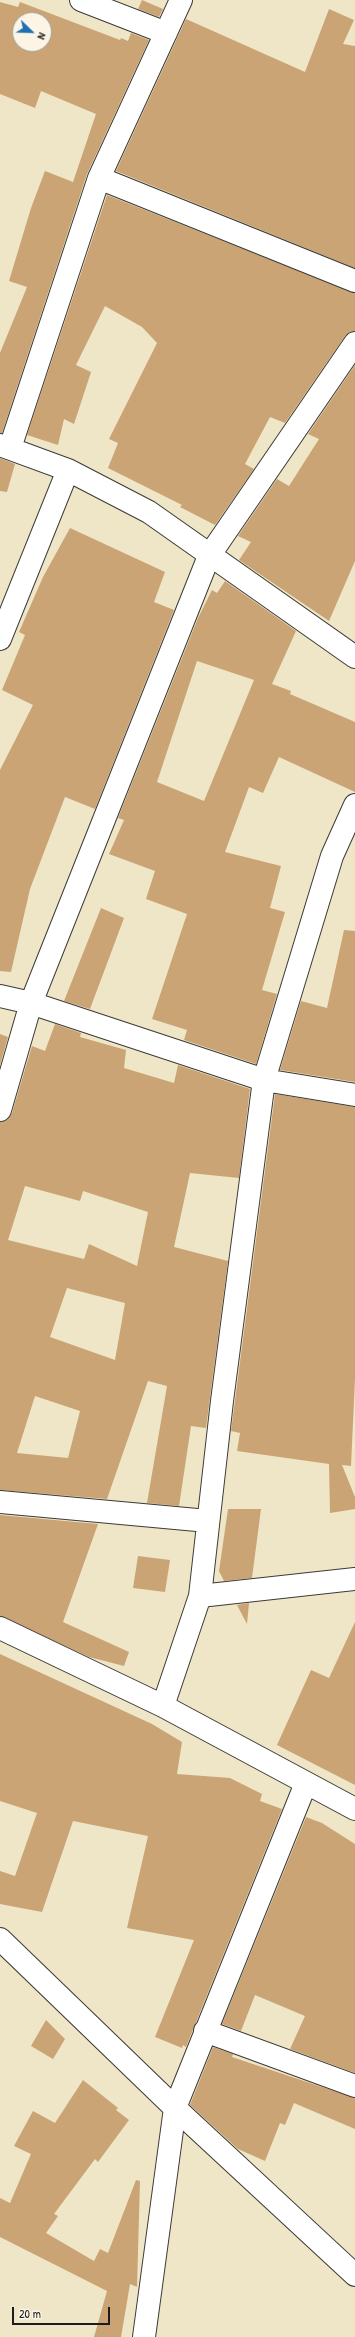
<!DOCTYPE html>
<html>
<head>
<meta charset="utf-8">
<style>
  body { margin:0 }
  #map { position:relative; width:355px; height:2337px; overflow:hidden; background:#eee6c7; font-family:"Patrick Hand",sans-serif }
  canvas { display:block }
  .north { position:absolute; left:12px; top:12px; width:40px; height:40px; box-sizing:border-box; background:#fcf5e5; border:1px solid #a29e95; border-radius:50%; rotate:113deg; font-size:11px; font-weight:700; line-height:16px; text-align:center; color:#1c1c1c }
  .north::after { content:''; display:block; margin:auto; width:14px; height:18px; background:#1f6fb2; clip-path:polygon(50% 0,100% 100%,50% 72%,0 100%) }
  .scale { position:absolute; left:12px; top:2307px; width:98px; height:18px; box-sizing:border-box; border:2px solid #1c1c1c; border-top:0; padding-left:5px; font-size:12px; line-height:14px; white-space:nowrap; color:#1c1c1c; -webkit-text-stroke:3px #fcf5e5; paint-order:stroke }
</style>
</head>
<body>
<div id="map">
<canvas width="355" height="2337"></canvas>
<div class="north">N</div>
<div class="scale">20 m</div>
</div>
<script>
const context = document.querySelector('canvas').getContext('2d');
context.lineJoin = 'round';
function fill(path, color) { context.fillStyle = color; context.fill(path, 'evenodd'); }
function strokePath(path, color, width, dash) { context.strokeStyle = color; context.lineWidth = width; context.lineCap = dash ? 'butt' : 'round'; context.setLineDash(dash || []); context.stroke(path); }
const building = new Path2D(`
  M 142,0 L 163,9 L 159,17 L 138,9 Z
  M 0,2 L 18,7 L 20,2 L 120,40 L 121,38 L 128,41 L 131,33 L 149,40 L 87,174 L 2,433 L 0,433 L 0,353 L 27,287 L 9,281 L 31,208 L 45,171 L 73,182 L 96,114 L 41,91 L 35,108 L 0,94 ZM 20,20 L 44,20 L 44,44 L 20,44 Z
  M 329,9 L 354,20 L 343,44 L 355,46 L 355,268 L 116,171 L 186,19 L 305,72 Z
  M 107,195 L 355,293 L 355,331 L 345,336 L 285,423 L 270,417 L 245,464 L 254,469 L 215,525 L 180,507 L 182,505 L 108,468 L 118,443 L 109,439 L 157,343 L 142,327 L 105,306 L 76,365 L 91,372 L 74,424 L 64,419 L 58,445 L 27,435 Z
  M 355,365 L 355,561 L 329,621 L 239,560 L 251,542 L 238,536 L 277,479 L 289,486 L 319,439 L 308,434 Z
  M 0,458 L 15,464 L 7,492 L 0,491 Z
  M 70,528 L 165,572 L 154,602 L 174,610 L 95,809 L 65,797 L 30,889 L 11,972 L 0,971 L 0,770 L 33,705 L 2,690 L 25,635 L 19,632 L 43,577 Z
  M 225,581 L 296,631 L 272,684 L 291,691 L 290,694 L 355,722 L 355,792 L 279,757 L 263,793 L 249,787 L 225,852 L 281,866 L 270,908 L 285,912 L 262,990 L 277,994 L 256,1064 L 184,1040 L 187,1030 L 152,1019 L 187,914 L 146,899 L 155,871 L 109,854 L 124,820 L 118,818 L 198,618 L 212,590 L 217,593 ZM 197,661 L 254,680 L 204,801 L 157,782 Z
  M 101,908 L 124,918 L 90,1009 L 64,1001 Z
  M 344,930 L 355,931 L 355,1082 L 280,1070 L 301,1001 L 327,1008 Z
  M 55,1024 L 81,1033 L 80,1037 L 126,1050 L 124,1068 L 174,1083 L 178,1065 L 250,1089 L 239,1178 L 190,1173 L 174,1247 L 228,1261 L 206,1428 L 191,1426 L 179,1506 L 147,1503 L 167,1386 L 148,1381 L 107,1499 L 0,1490 L 0,1122 L 8,1119 L 12,1113 L 32,1046 L 45,1051 ZM 25,1186 L 80,1201 L 83,1191 L 148,1212 L 137,1266 L 89,1244 L 84,1259 L 8,1240 ZM 67,1288 L 125,1303 L 115,1360 L 50,1337 ZM 35,1396 L 80,1411 L 68,1458 L 17,1453 Z
  M 0,1034 L 8,1037 L 0,1065 Z
  M 275,1094 L 355,1107 L 355,1379 L 351,1466 L 342,1465 L 355,1497 L 355,1509 L 330,1513 L 329,1464 L 237,1451 L 240,1433 L 231,1431 Z
  M 228,1509 L 261,1509 L 252,1578 L 224,1581 L 219,1571 Z
  M 0,1515 L 98,1524 L 63,1622 L 129,1652 L 124,1666 L 89,1657 L 0,1616 Z
  M 138,1556 L 170,1560 L 165,1592 L 133,1588 Z
  M 249,1603 L 247,1624 L 237,1605 Z
  M 355,1622 L 355,1785 L 277,1745 L 311,1670 L 329,1678 Z
  M 0,1654 L 152,1724 L 182,1742 L 177,1774 L 230,1778 L 262,1794 L 260,1801 L 282,1809 L 186,2047 L 183,2045 L 182,2048 L 155,2037 L 194,1940 L 127,1928 L 148,1836 L 73,1821 L 42,1912 L 0,1904 L 0,1871 L 15,1876 L 37,1813 L 0,1801 Z
  M 306,1817 L 322,1823 L 355,1844 L 355,2073 L 290,2049 L 305,2016 L 255,1995 L 241,2031 L 222,2024 Z
  M 46,2020 L 65,2039 L 53,2059 L 31,2046 Z
  M 213,2047 L 233,2054 L 232,2057 L 355,2098 L 355,2129 L 294,2103 L 285,2125 L 280,2123 L 265,2161 L 238,2149 L 190,2105 Z
  M 83,2080 L 118,2108 L 116,2110 L 129,2120 L 98,2162 L 95,2159 L 54,2214 L 58,2216 L 46,2233 L 94,2261 L 100,2249 L 108,2253 L 136,2180 L 140,2181 L 137,2287 L 130,2284 L 121,2337 L 94,2337 L 107,2291 L 0,2237 L 0,2198 L 10,2203 L 31,2154 L 14,2146 L 33,2111 L 55,2123 Z`);
const minor = new Path2D(`
  M 81,0 L 166,33
  M 99,178 L 355,281
  M 0,445 L 68,470 L 149,512 L 355,657
  M 10,448 L 99,178 L 181,0
  M 0,639 L 68,470
  M 0,996 L 31,1003 L 264,1080 L 355,1095
  M 0,1110 L 31,1003 L 209,556 L 355,343
  M 0,1502 L 208,1521
  M 200,1596 L 355,1579
  M 0,1628 L 163,1706 L 355,1809
  M 163,1706 L 200,1596 L 222,1401 L 264,1080 L 332,856 L 355,805
  M 0,1939 L 175,2108 L 355,2275
  M 205,2031 L 355,2086
  M 144,2337 L 175,2108 L 306,1783`);
fill(building, '#caa475');
strokePath(minor, '#3c3a36', 24);
strokePath(minor, '#fff', 22);
</script>
</body>
</html>
